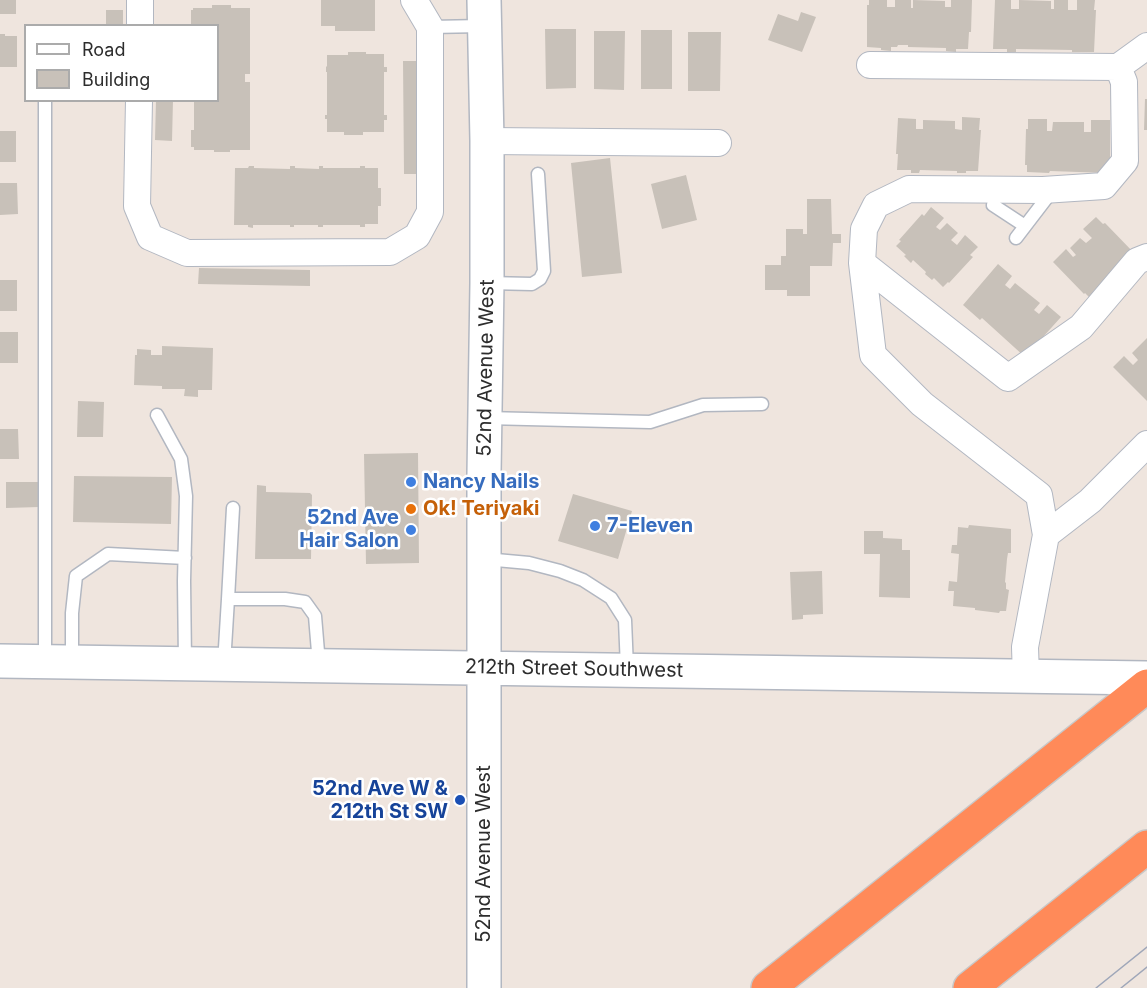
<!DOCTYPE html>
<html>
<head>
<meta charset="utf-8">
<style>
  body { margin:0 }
  #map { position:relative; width:1147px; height:988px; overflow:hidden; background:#efe5de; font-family:Inter,sans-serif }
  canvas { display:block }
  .legend { position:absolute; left:24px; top:24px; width:195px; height:78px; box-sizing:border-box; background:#fff; border:2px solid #ababab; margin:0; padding:8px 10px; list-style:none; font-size:18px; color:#2d2d2d }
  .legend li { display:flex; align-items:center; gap:12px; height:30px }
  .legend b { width:30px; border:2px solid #ababab }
</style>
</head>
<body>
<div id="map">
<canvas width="1147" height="988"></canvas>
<ul class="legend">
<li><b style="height:8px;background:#fff"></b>Road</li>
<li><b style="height:16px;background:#c8c1b9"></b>Building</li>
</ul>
</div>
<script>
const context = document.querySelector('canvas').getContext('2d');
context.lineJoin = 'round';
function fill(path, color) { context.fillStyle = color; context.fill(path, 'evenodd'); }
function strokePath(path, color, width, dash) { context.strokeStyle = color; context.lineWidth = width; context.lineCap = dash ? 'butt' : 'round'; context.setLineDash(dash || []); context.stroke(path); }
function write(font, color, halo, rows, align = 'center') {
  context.font = font + ' Inter,sans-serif'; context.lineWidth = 5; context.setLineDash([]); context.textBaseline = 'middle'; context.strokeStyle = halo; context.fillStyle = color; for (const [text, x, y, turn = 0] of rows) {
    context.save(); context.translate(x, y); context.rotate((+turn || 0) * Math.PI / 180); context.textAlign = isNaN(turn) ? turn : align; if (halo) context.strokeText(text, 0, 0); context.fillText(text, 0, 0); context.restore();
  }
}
const building = new Path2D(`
  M 0,0 L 16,0 L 16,14 L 0,14 Z
  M 321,0 L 375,0 L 375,31 L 335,31 L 335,26 L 321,26 Z
  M 869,0 L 887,0 L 887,7 L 895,7 L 895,0 L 911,0 L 911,8 L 913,8 L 913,0 L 945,1 L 945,7 L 951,7 L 951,0 L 972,0 L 971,32 L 969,32 L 968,49 L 956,49 L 956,52 L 946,51 L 946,48 L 908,47 L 908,45 L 898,45 L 897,47 L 891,47 L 891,51 L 881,50 L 881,48 L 867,47 L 867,5 L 869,5 Z
  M 995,0 L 1011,0 L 1011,9 L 1019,9 L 1019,0 L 1051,1 L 1051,9 L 1054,9 L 1054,0 L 1068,0 L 1068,10 L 1077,10 L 1077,0 L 1095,0 L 1094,10 L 1096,10 L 1094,52 L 1072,52 L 1072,50 L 1016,49 L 1016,52 L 1007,52 L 1007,49 L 993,49 Z
  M 212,5 L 231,5 L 231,8 L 250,8 L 250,74 L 245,74 L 245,82 L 250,82 L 250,150 L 230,150 L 230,152 L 214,152 L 214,150 L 194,150 L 194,147 L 191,147 L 191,130 L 194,130 L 194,100 L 218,100 L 218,26 L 191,26 L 191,10 L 193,10 L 193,8 L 212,8 Z
  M 106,10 L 123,10 L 123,26 L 106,26 Z
  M 801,12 L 816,17 L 802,52 L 768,40 L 778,14 L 798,21 Z
  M 545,29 L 576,29 L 576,88 L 546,89 Z
  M 641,30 L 672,30 L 672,89 L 641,89 Z
  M 594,31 L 625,31 L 624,90 L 594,89 Z
  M 688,32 L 721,32 L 720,91 L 688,91 Z
  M 0,34 L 5,34 L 5,36 L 17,36 L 17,67 L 0,67 Z
  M 348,52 L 366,52 L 366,54 L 384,54 L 384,67 L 387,67 L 387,72 L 384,72 L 384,115 L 387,115 L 387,120 L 384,120 L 384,132 L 363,132 L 363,135 L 344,135 L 344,132 L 327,132 L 327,119 L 325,119 L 325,115 L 327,115 L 327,72 L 326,72 L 326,67 L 327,66 L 327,55 L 348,55 Z
  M 403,61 L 420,61 L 421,174 L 404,174 Z
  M 1145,99 L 1147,99 L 1147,130 L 1144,130 Z
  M 156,100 L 173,100 L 172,141 L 155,140 Z
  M 962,117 L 980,118 L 979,130 L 981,130 L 978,171 L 966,171 L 966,173 L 957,173 L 957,171 L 920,170 L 919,173 L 911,173 L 911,170 L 897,170 L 898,154 L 896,154 L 898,118 L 916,119 L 916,129 L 923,129 L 923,120 L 955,121 L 955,129 L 962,130 Z
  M 1028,119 L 1047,119 L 1047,131 L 1052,131 L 1053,122 L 1084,122 L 1084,132 L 1091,132 L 1091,120 L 1110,120 L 1110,166 L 1108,173 L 1050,171 L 1049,173 L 1027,172 L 1027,165 L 1025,165 L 1026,129 L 1028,129 Z
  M 0,131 L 16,131 L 16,162 L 0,162 Z
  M 610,158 L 622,273 L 582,277 L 571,163 Z
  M 249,166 L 254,166 L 254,168 L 290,169 L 290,166 L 295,166 L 295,168 L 319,169 L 319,166 L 323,166 L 323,168 L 360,168 L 360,166 L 365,166 L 365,168 L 378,168 L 378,188 L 381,188 L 381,206 L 378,206 L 378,224 L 365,224 L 365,227 L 360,227 L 360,225 L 323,225 L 323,227 L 318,227 L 318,225 L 294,225 L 294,227 L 290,227 L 290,225 L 253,225 L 253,228 L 248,227 L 248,225 L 234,225 L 235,168 L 248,168 Z
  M 686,175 L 697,220 L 662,229 L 651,184 Z
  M 0,183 L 17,183 L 18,214 L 0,215 Z
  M 807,199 L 831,199 L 832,234 L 841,234 L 841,243 L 833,243 L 832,266 L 810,266 L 810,296 L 787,296 L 787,290 L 765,290 L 765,265 L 781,265 L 781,256 L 786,256 L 786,229 L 803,229 L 803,234 L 807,234 Z
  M 931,207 L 944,218 L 936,227 L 940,230 L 947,223 L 958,233 L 951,240 L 957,245 L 965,235 L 978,247 L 970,255 L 973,257 L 949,283 L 948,282 L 943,287 L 934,278 L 932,280 L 925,274 L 926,272 L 913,260 L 911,263 L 904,256 L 906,255 L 896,246 L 901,241 L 899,240 L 922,214 L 924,216 Z
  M 1096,217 L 1103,224 L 1105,223 L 1136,255 L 1091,299 L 1085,293 L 1084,294 L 1053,262 L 1066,249 L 1073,257 L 1076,255 L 1070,248 L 1080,238 L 1086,243 L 1092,238 L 1083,229 Z
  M 998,264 L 1012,276 L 1005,285 L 1010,289 L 1015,283 L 1040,303 L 1034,310 L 1039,314 L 1047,305 L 1061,317 L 1025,357 L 982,318 L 980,320 L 963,305 Z
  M 199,268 L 310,270 L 310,286 L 198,284 Z
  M 0,280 L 17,280 L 17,311 L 0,311 Z
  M 0,332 L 18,332 L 18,363 L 0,363 Z
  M 1147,338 L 1147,401 L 1113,367 L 1124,356 L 1133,365 L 1138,360 L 1132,353 Z
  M 162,346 L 213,348 L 212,390 L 198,390 L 198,397 L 184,396 L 185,389 L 162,389 L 162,386 L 134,385 L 135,355 L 137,355 L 137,349 L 151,350 L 151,355 L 162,355 Z
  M 78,401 L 104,402 L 103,437 L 77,437 Z
  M 0,429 L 18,429 L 19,459 L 0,459 Z
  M 418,453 L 419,563 L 366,564 L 364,454 Z
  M 74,476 L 172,477 L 171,524 L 73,522 Z
  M 6,482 L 38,482 L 39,507 L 6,508 Z
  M 257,485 L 266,486 L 266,492 L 310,493 L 312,495 L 311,559 L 255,559 Z
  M 573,494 L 632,511 L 618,559 L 558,541 Z
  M 969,525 L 1011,529 L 1011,553 L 1008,553 L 1007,559 L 1005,582 L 1006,583 L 1006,589 L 1009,590 L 1006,611 L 1000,611 L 999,613 L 975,610 L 975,608 L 953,606 L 954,591 L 948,591 L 949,581 L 957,582 L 959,554 L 951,553 L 952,545 L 957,545 L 958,527 L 968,528 Z
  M 864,531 L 883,531 L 883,538 L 902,539 L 902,550 L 910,550 L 910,598 L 879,597 L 880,554 L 864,554 Z
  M 822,571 L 823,614 L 803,615 L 803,619 L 792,620 L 790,572 Z`);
const lane = new Path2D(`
  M 430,27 L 483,26
  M 998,190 L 993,205 L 1025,226
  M 1016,238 L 1052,191
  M 488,283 L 532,284 L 540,279 L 544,271 L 538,174
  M 157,415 L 181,459 L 186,496 L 184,581 L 185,662
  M 486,418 L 650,422 L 703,405 L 762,404
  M 485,559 L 529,563 L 560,571 L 583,580 L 611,598 L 625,620 L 627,668
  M 228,599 L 233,508
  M 45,660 L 45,100
  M 72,661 L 72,613 L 76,576 L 108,554 L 185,558
  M 224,664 L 228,599 L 285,599 L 305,602 L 315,616 L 319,664`);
const street = new Path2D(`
  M 140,26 L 140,0
  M 870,65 L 1118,67 L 1124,82 L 1125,161 L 1104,186 L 1043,190 L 909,189 L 876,205 L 864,229 L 862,263 L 873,355 L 922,404 L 1039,495 L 1046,535 L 1025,647 L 1026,677
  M 1118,67 L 1147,46
  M 139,100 L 137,206 L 150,237 L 187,253 L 390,252 L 417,236 L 430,212 L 430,27 L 414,0
  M 487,141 L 718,143
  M 862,263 L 1008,378 L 1081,327 L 1137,261 L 1147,257
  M 1046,535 L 1090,501 L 1147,444`);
const secondary = new Path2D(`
  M 484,0 L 487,141 L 487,283 L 484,474 L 484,988
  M 0,661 L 1147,678`);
const highway = new Path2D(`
  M 768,988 L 1147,686
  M 970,988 L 1147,847`);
const tram = new Path2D(`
  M 1096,988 L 1147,947
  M 1121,988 L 1147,967`);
const markers = [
  [411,482,6,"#3f7fe0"],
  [411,509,6,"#e8710a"],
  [595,526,6,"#3f7fe0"],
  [411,530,6,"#3f7fe0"],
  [460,800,6,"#1a4fb4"]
];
const streetNames = [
  ["52nd Avenue West",486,368,-89],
  ["212th Street Southwest",574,669,1],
  ["52nd Avenue West",484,854,-90]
];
const shopNames = [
  ["Nancy Nails",423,482],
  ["52nd Ave",399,518,"right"],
  ["Hair Salon",399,541,"right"],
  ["7-Eleven",607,526]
];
const foodNames = [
  ["Ok! Teriyaki",423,509]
];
const transitNames = [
  ["52nd Ave W &",448,789],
  ["212th St SW",448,812]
];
fill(building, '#c8c1b9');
strokePath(lane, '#b2b7c1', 15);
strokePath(street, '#b2b7c1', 28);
strokePath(secondary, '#b2b7c1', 36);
strokePath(highway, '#c8c8c8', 36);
strokePath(lane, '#fff', 12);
strokePath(street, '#fff', 26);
strokePath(secondary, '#fff', 33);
strokePath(highway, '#ff8a59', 33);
strokePath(tram, '#9fa7b9', 1.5);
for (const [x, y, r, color] of markers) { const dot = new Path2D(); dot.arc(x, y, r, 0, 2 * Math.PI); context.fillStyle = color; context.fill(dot); strokePath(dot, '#fff', 2); }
write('20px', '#2d2d2d', '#fff', streetNames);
write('bold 20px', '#366cbe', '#fff', shopNames, 'left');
write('bold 20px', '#c56008', '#fff', foodNames, 'left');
write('bold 20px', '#164399', '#fff', transitNames, 'right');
</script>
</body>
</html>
